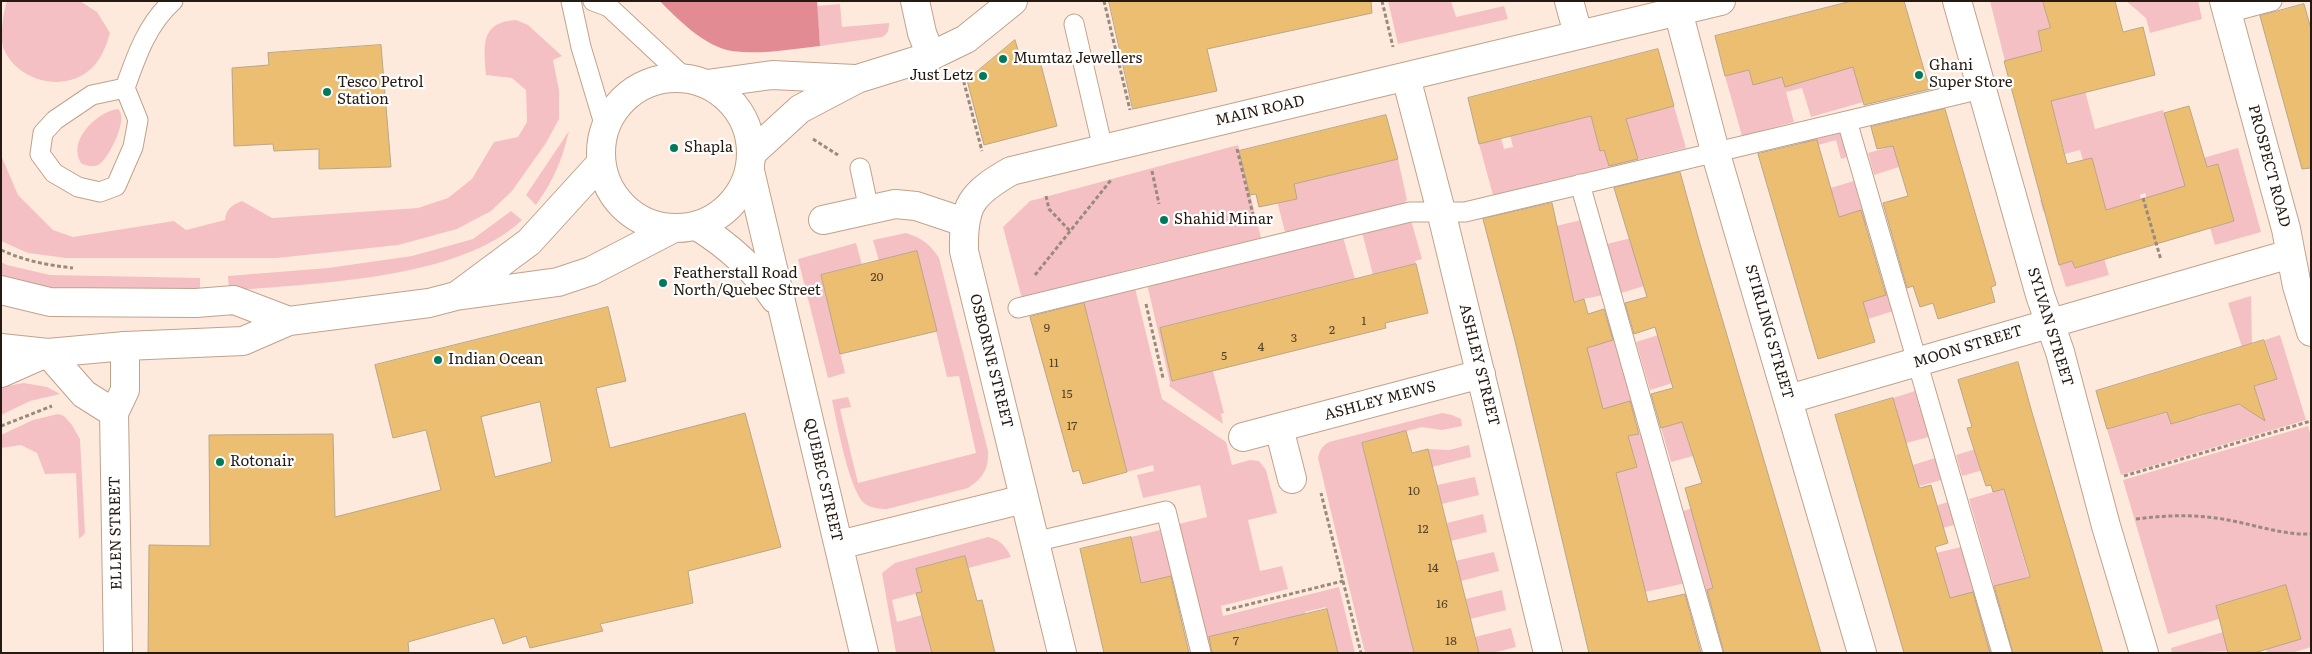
<!DOCTYPE html>
<html>
<head>
<meta charset="utf-8">
<style>
  body { margin:0 }
  #map { position:relative; width:2312px; height:654px; overflow:hidden; background:#feeadc; font-family:Literata,serif }
  canvas { display:block }
  .frame { position:absolute; inset:0; border:2px solid #251a11; pointer-events:none }
</style>
</head>
<body>
<div id="map">
<canvas width="2312" height="654"></canvas>
<div class="frame"></div>
</div>
<script>
const context = document.querySelector('canvas').getContext('2d');
context.lineJoin = 'round';
function fill(path, color) { context.fillStyle = color; context.fill(path, 'evenodd'); }
function strokePath(path, color, width, dash) { context.strokeStyle = color; context.lineWidth = width; context.lineCap = dash ? 'butt' : 'round'; context.setLineDash(dash || []); context.stroke(path); }
function write(font, color, halo, rows, align = 'center') {
  context.font = font + ' Literata,serif'; context.lineWidth = 4.5; context.setLineDash([]); context.textBaseline = 'middle'; context.strokeStyle = halo; context.fillStyle = color; for (const [text, x, y, turn = 0] of rows) {
    context.save(); context.translate(x, y); context.rotate((+turn || 0) * Math.PI / 180); context.textAlign = isNaN(turn) ? turn : align; if (halo) context.strokeText(text, 0, 0); context.fillText(text, 0, 0); context.restore();
  }
}
const green = new Path2D(`
  M 7,1 L 80,1 L 97,12 L 110,33 C 106,47 100,63 87,72 C 59,93 15,79 3,47 C 0,34 3,14 7,1 Z
  M 1388,1 L 1451,1 L 1456,17 L 1504,6 L 1508,19 L 1398,44 Z
  M 1990,1 L 2043,1 L 2050,28 L 2038,31 L 2041,45 L 2084,87 L 2095,129 L 2163,110 L 2179,165 L 2238,148 L 2261,232 L 2215,245 L 2210,228 L 2233,221 L 2217,164 L 2197,170 L 2201,184 L 2147,199 L 2145,193 L 2140,195 L 2141,199 L 2082,217 L 2077,201 L 2043,211 L 2040,200 L 2099,183 L 2092,159 L 2083,161 L 2080,150 L 2065,154 L 2044,76 L 2005,61 Z
  M 2126,1 L 2198,1 L 2202,19 L 2150,33 L 2146,18 Z
  M 840,4 L 842,27 L 889,23 C 889,30 888,34 882,37 L 820,46 L 817,6 Z
  M 516,20 L 528,25 L 562,56 L 553,60 L 559,90 L 559,119 L 546,143 L 512,191 L 491,211 L 457,229 L 398,245 L 277,258 L 66,258 L 28,253 L 1,241 L 1,155 L 18,195 L 53,230 L 73,237 L 174,221 L 186,230 L 225,220 C 226,209 232,205 242,201 L 272,218 L 418,208 L 448,198 L 472,179 L 494,142 L 518,137 L 527,122 L 526,90 L 512,78 L 486,75 C 484,47 479,22 516,20 Z
  M 1812,57 L 1889,61 L 1854,69 L 1863,102 L 1811,117 L 1802,88 L 1786,92 L 1794,122 L 1742,136 L 1725,76 L 1749,70 L 1753,85 L 1763,67 L 1802,82 L 1817,77 Z
  M 1674,106 L 1686,148 L 1493,195 L 1479,144 L 1501,138 L 1504,149 L 1513,147 L 1510,135 L 1596,112 L 1597,115 L 1591,117 L 1600,150 L 1633,142 L 1623,109 L 1662,109 Z
  M 118,109 C 129,118 110,155 101,163 C 95,168 88,166 82,164 C 66,142 96,112 118,109 Z
  M 569,131 C 562,160 554,180 536,205 L 526,195 Z
  M 1841,133 L 1847,157 L 1841,159 L 1836,140 L 1804,149 L 1802,142 Z
  M 1907,142 L 1896,154 L 1899,167 L 1874,175 L 1868,153 Z
  M 1238,145 L 1261,238 L 1136,268 L 1022,299 L 1003,227 L 1030,201 Z
  M 1398,159 L 1407,200 L 1403,204 L 1285,232 L 1274,189 L 1282,187 L 1286,201 L 1297,199 L 1294,184 Z
  M 1854,181 L 1867,225 L 1841,233 L 1817,192 Z
  M 511,211 L 522,220 C 459,280 314,283 229,291 L 228,276 L 328,268 L 412,256 L 473,239 Z
  M 1411,220 L 1422,259 L 1415,261 L 1416,264 L 1373,275 L 1362,232 Z
  M 1581,220 L 1603,295 L 1574,301 L 1556,226 Z
  M 906,233 C 922,238 930,244 939,258 L 988,451 C 989,469 983,478 968,488 L 887,509 C 880,509 871,508 865,504 C 849,491 837,423 832,400 L 848,397 L 851,407 L 840,409 L 858,483 L 976,453 L 959,376 L 947,377 L 917,252 L 879,261 L 873,240 Z
  M 1643,235 L 1657,282 L 1621,293 L 1607,244 Z
  M 1343,237 L 1355,279 L 1160,328 L 1173,381 L 1213,371 L 1224,413 L 1221,414 L 1223,424 L 1169,386 L 1170,383 L 1147,284 Z
  M 856,243 L 862,265 L 821,275 L 845,373 L 828,378 L 798,259 Z
  M 2104,258 L 2109,275 L 2066,287 L 2059,265 L 2072,261 L 2075,268 Z
  M 1,262 L 7,265 L 50,275 L 200,278 L 200,291 L 62,289 L 39,286 L 1,275 Z
  M 1135,288 L 1162,399 L 1226,442 L 1232,465 L 1250,460 L 1259,461 L 1266,470 L 1277,513 L 1248,520 L 1260,571 L 1282,566 L 1288,589 L 1221,606 L 1223,616 L 1339,587 L 1355,653 L 1338,653 L 1326,607 L 1305,612 L 1306,619 L 1289,623 L 1287,618 L 1267,622 L 1268,629 L 1254,632 L 1252,626 L 1231,631 L 1233,638 L 1217,653 L 1209,653 L 1179,524 L 1207,517 L 1200,485 L 1143,498 L 1137,475 L 1154,471 L 1153,465 L 1127,472 L 1083,301 Z
  M 1887,290 L 1893,311 L 1868,319 L 1864,306 L 1850,310 L 1848,302 Z
  M 2251,296 L 2252,344 L 2242,347 L 2228,303 Z
  M 1610,318 L 1637,415 L 1604,423 L 1579,326 Z
  M 1671,331 L 1685,379 L 1650,390 L 1636,342 Z
  M 2280,335 L 2306,420 L 2121,475 L 2107,429 L 2192,406 L 2196,418 L 2212,412 L 2209,400 L 2238,404 L 2243,407 L 2259,402 L 2254,386 L 2277,378 L 2265,340 Z
  M 24,383 L 47,387 L 60,394 L 30,401 L 1,415 L 1,387 Z
  M 1915,391 L 1929,437 L 1891,447 L 1882,414 L 1897,410 L 1893,398 Z
  M 1677,407 L 1693,456 L 1671,462 L 1657,414 Z
  M 1442,413 L 1452,415 L 1461,419 L 1462,426 L 1442,430 L 1422,427 L 1362,443 L 1414,653 L 1365,653 L 1318,458 C 1320,450 1321,447 1329,442 Z
  M 58,414 L 64,416 L 72,425 L 80,439 L 85,533 L 79,539 L 76,473 L 45,474 L 37,453 L 21,445 L 1,448 L 1,435 L 33,420 Z
  M 2308,426 L 2311,436 L 2311,647 L 2292,653 L 2267,653 L 2266,649 L 2301,638 L 2285,586 L 2216,606 L 2219,619 L 2168,634 L 2123,480 Z
  M 1643,433 L 1686,583 L 1645,592 L 1627,583 L 1643,580 L 1637,556 L 1621,559 L 1619,485 L 1616,472 L 1637,467 L 1632,450 L 1596,459 L 1593,445 Z
  M 1469,445 L 1471,457 L 1432,467 L 1428,449 L 1449,450 Z
  M 1989,445 L 1997,466 L 1962,476 L 1956,455 Z
  M 1935,458 L 1941,480 L 1903,491 L 1916,476 L 1913,465 Z
  M 1475,477 L 1479,495 L 1442,504 L 1437,485 Z
  M 2004,489 L 2029,577 L 1994,587 L 1969,499 Z
  M 1948,502 L 1954,525 L 1917,535 L 1925,509 Z
  M 1707,504 L 1748,645 L 1724,652 L 1683,511 Z
  M 1483,514 L 1487,532 L 1451,541 L 1447,523 Z
  M 1160,530 L 1172,576 L 1141,583 L 1131,537 Z
  M 988,537 C 1000,540 1006,546 1011,557 L 968,568 L 965,556 L 916,569 L 922,592 L 892,600 L 897,622 L 922,615 L 932,653 L 896,653 L 882,573 L 895,563 Z
  M 1961,547 L 1991,653 L 1964,653 L 1933,594 L 1948,590 L 1943,576 L 1929,579 L 1936,553 Z
  M 1494,552 L 1499,571 L 1461,581 L 1455,561 Z
  M 1502,590 L 1506,610 L 1470,619 L 1466,599 Z
  M 1511,628 L 1516,647 L 1493,653 L 1479,653 L 1475,637 Z
  M 2223,632 L 2228,651 L 2172,653 L 2171,648 Z`);
const forest = new Path2D(`
  M 660,1 L 817,1 L 820,46 C 791,49 761,55 732,51 C 706,47 678,20 660,1 Z`);
const building = new Path2D(`
  M 1109,1 L 1371,1 L 1372,13 L 1207,49 L 1217,91 L 1133,109 Z
  M 1852,1 L 1904,1 L 1927,80 L 1936,78 L 1939,87 L 1864,105 L 1853,67 L 1785,87 L 1782,77 L 1753,85 L 1749,70 L 1725,76 L 1715,36 Z
  M 2043,1 L 2115,1 L 2123,32 L 2143,27 L 2155,75 L 2051,101 L 2067,164 L 2092,158 L 2106,210 L 2185,186 L 2164,113 L 2189,106 L 2207,167 L 2218,164 L 2234,221 L 2075,268 L 2072,261 L 2059,265 L 2004,61 L 2042,51 L 2038,31 L 2050,28 Z
  M 2304,4 L 2311,29 L 2311,168 L 2302,169 L 2260,16 Z
  M 1015,40 L 1023,66 L 1040,61 L 1057,126 L 984,145 L 967,80 Z
  M 381,45 L 391,167 L 319,169 L 319,149 L 274,151 L 273,144 L 234,146 L 232,68 L 269,65 L 268,53 Z
  M 1658,49 L 1674,106 L 1626,119 L 1638,159 L 1609,166 L 1604,150 L 1600,151 L 1591,116 L 1479,144 L 1468,98 Z
  M 1945,109 L 1996,285 L 1991,287 L 1995,302 L 1938,319 L 1933,303 L 1920,307 L 1913,286 L 1907,288 L 1883,203 L 1908,196 L 1893,146 L 1877,149 L 1871,127 Z
  M 1386,115 L 1398,159 L 1294,184 L 1297,199 L 1259,207 L 1256,194 L 1250,195 L 1239,151 Z
  M 1817,140 L 1839,217 L 1861,210 L 1886,295 L 1863,302 L 1875,342 L 1818,359 L 1758,154 Z
  M 1680,172 L 1700,244 L 1821,653 L 1724,653 L 1707,590 L 1713,588 L 1685,488 L 1702,483 L 1682,422 L 1661,428 L 1651,394 L 1673,388 L 1655,327 L 1634,334 L 1625,303 L 1647,297 L 1614,188 Z
  M 1552,203 L 1574,302 L 1584,299 L 1588,314 L 1604,309 L 1613,340 L 1587,348 L 1603,409 L 1630,401 L 1639,434 L 1628,436 L 1637,467 L 1616,473 L 1648,602 L 1685,594 L 1701,653 L 1589,653 L 1515,341 L 1483,219 Z
  M 917,251 L 937,331 L 840,354 L 821,275 Z
  M 1416,264 L 1428,313 L 1385,323 L 1386,328 L 1172,381 L 1160,328 Z
  M 1084,303 L 1127,472 L 1083,484 L 1079,470 L 1073,472 L 1030,317 Z
  M 608,307 L 626,381 L 596,388 L 610,448 L 745,413 L 781,547 L 688,571 L 693,603 L 600,624 L 603,631 L 530,648 L 526,636 L 503,644 L 494,618 L 408,642 L 409,653 L 148,653 L 149,545 L 210,546 L 209,435 L 333,434 L 335,517 L 441,490 L 426,430 L 393,438 L 375,365 ZM 540,402 L 552,462 L 495,477 L 481,417 Z
  M 2264,340 L 2277,379 L 2254,386 L 2265,421 L 2239,404 L 2171,424 L 2167,412 L 2107,429 L 2096,391 Z
  M 2018,362 L 2031,409 L 2103,653 L 2013,653 L 1994,586 L 2030,577 L 2004,489 L 1993,492 L 1991,485 L 1986,486 L 1967,428 L 1972,427 L 1958,380 Z
  M 1893,398 L 1919,487 L 1920,488 L 1931,485 L 1948,543 L 1935,547 L 1950,598 L 1973,592 L 1990,653 L 1904,653 L 1835,415 Z
  M 1406,431 L 1412,453 L 1428,449 L 1479,653 L 1414,653 L 1362,443 Z
  M 1131,537 L 1141,583 L 1171,576 L 1189,653 L 1104,653 L 1080,549 Z
  M 965,556 L 977,601 L 982,600 L 995,653 L 932,653 L 916,593 L 922,592 L 916,569 Z
  M 2286,585 L 2301,639 L 2254,653 L 2228,653 L 2216,606 Z
  M 1327,609 L 1338,653 L 1212,653 L 1209,637 Z`);
const path = new Path2D(`
  M 1104,1 L 1130,110
  M 1382,1 L 1393,47
  M 962,75 L 982,151
  M 813,139 L 838,155
  M 1237,149 L 1255,223
  M 1152,171 L 1159,204
  M 1046,196 L 1049,209 L 1070,231
  M 2143,198 L 2161,260
  M 1,250 C 25,261 47,265 73,268
  M 1035,275 L 1111,180
  M 1146,304 L 1163,378
  M 1,426 L 52,406
  M 2124,476 L 2311,421
  M 2136,519 C 2167,515 2197,514 2228,520 C 2256,525 2282,535 2311,534
  M 1343,581 L 1361,653
  M 1226,610 L 1343,581 L 1321,493`);
const service = new Path2D(`
  M 571,1 L 581,47 L 605,127
  M 593,1 L 609,7 L 684,77
  M 2227,13 L 2272,1
  M 1074,24 L 1103,149
  M 125,88 L 92,95 L 55,120 L 43,133 L 40,154 L 54,173 L 78,187 L 100,192 L 116,186 L 133,147 L 138,120 L 125,88 C 136,57 147,24 173,1
  M 1847,121 L 2002,653
  M 860,168 L 869,210
  M 1580,184 L 1713,653
  M 1018,308 L 1410,212 L 1465,212 L 1981,89
  M 1034,542 L 1166,511 L 1201,653`);
const minor = new Path2D(`
  M 915,1 L 922,33 L 931,56
  M 1569,1 L 1578,34
  M 1957,1 L 2040,295 L 2060,352 L 2106,526 L 2144,653
  M 2224,1 L 2286,229 L 2297,286 L 2311,332
  M 1678,11 L 1715,151 L 1862,653
  M 1406,77 L 1441,211 L 1548,653
  M 750,171 L 864,653
  M 823,220 L 895,204 L 916,206 L 964,222
  M 697,226 C 729,246 754,268 775,299
  M 48,353 L 84,394 L 114,413
  M 1789,399 L 2290,254
  M 1279,428 L 1292,479
  M 1243,437 L 1481,374
  M 839,545 L 1024,499
  M 118,653 L 114,413 L 125,390 L 125,346
  M 1062,653 L 964,251 C 963,205 971,194 1011,171 L 1721,1`);
const primary = new Path2D(`
  M601 153a75 75 0 1 1 150 0a75 75 0 1 1-150 0Z
  M 707,84 L 772,75 L 855,79
  M 752,153 L 800,109 L 857,79 L 931,56 L 966,39 L 1013,1
  M 1,290 L 50,302 L 196,303 L 234,300 L 289,321
  M 459,294 L 529,242 L 601,163
  M 1,348 L 48,353 L 125,346 L 243,341 L 289,321 L 429,303 L 456,296 L 558,282 L 591,271 L 672,229
  M 1,373 L 44,354`);
const markers = [
  [1003,59,5,"#007b59"],
  [1919,75,5,"#007b59"],
  [983,76,5,"#007b59"],
  [327,92,5,"#007b59"],
  [674,148,5,"#007b59"],
  [1164,220,5,"#007b59"],
  [663,283,5,"#007b59"],
  [438,360,5,"#007b59"],
  [220,462,5,"#007b59"]
];
const numberNames = [
  ["20",877,277],
  ["1",1364,321],
  ["9",1047,328],
  ["2",1332,330],
  ["3",1294,338],
  ["4",1261,347],
  ["5",1224,356],
  ["11",1054,363],
  ["15",1067,394],
  ["17",1072,426],
  ["10",1414,491],
  ["12",1423,529],
  ["14",1433,568],
  ["16",1442,604],
  ["7",1236,641],
  ["18",1451,641]
];
const poiNames = [
  ["Mumtaz Jewellers",1013,59],
  ["Ghani",1929,66],
  ["Super Store",1929,83],
  ["Just Letz",973,76,"right"],
  ["Tesco Petrol",337,83],
  ["Station",337,100],
  ["Shapla",684,148],
  ["Shahid Minar",1174,220],
  ["Featherstall Road",673,274],
  ["North/Quebec Street",673,291],
  ["Indian Ocean",448,360],
  ["Rotonair",230,462]
];
const streetNames = [
  ["MAIN ROAD",1260,111,-13],
  ["PROSPECT ROAD",2269,166,75],
  ["SYLVAN STREET",2050,327,73],
  ["STIRLING STREET",1769,332,74],
  ["MOON STREET",1968,347,-17],
  ["OSBORNE STREET",991,361,76],
  ["ASHLEY STREET",1479,365,76],
  ["ASHLEY MEWS",1380,401,-15],
  ["QUEBEC STREET",823,480,77],
  ["ELLEN STREET",116,533,-91]
];
fill(green, '#f5c0c3');
fill(forest, '#e38b92');
fill(building, '#ebbe72');
strokePath(building, '#b9a687', 1);
strokePath(service, '#c1a28b', 21);
strokePath(minor, '#c1a28b', 30);
strokePath(primary, '#c1a28b', 30);
strokePath(path, '#9a8a7e', 3, [4, 2.5]);
strokePath(service, '#fff', 19);
strokePath(minor, '#fff', 28);
strokePath(primary, '#fff', 28);
for (const [x, y, r, color] of markers) { const dot = new Path2D(); dot.arc(x, y, r, 0, 2 * Math.PI); context.fillStyle = color; context.fill(dot); strokePath(dot, '#fff', 2); }
write('12px', '#564329', null, numberNames);
write('15px', '#251a11', '#fff', poiNames, 'left');
write('15px', '#251a11', '#fff', streetNames);
</script>
</body>
</html>
